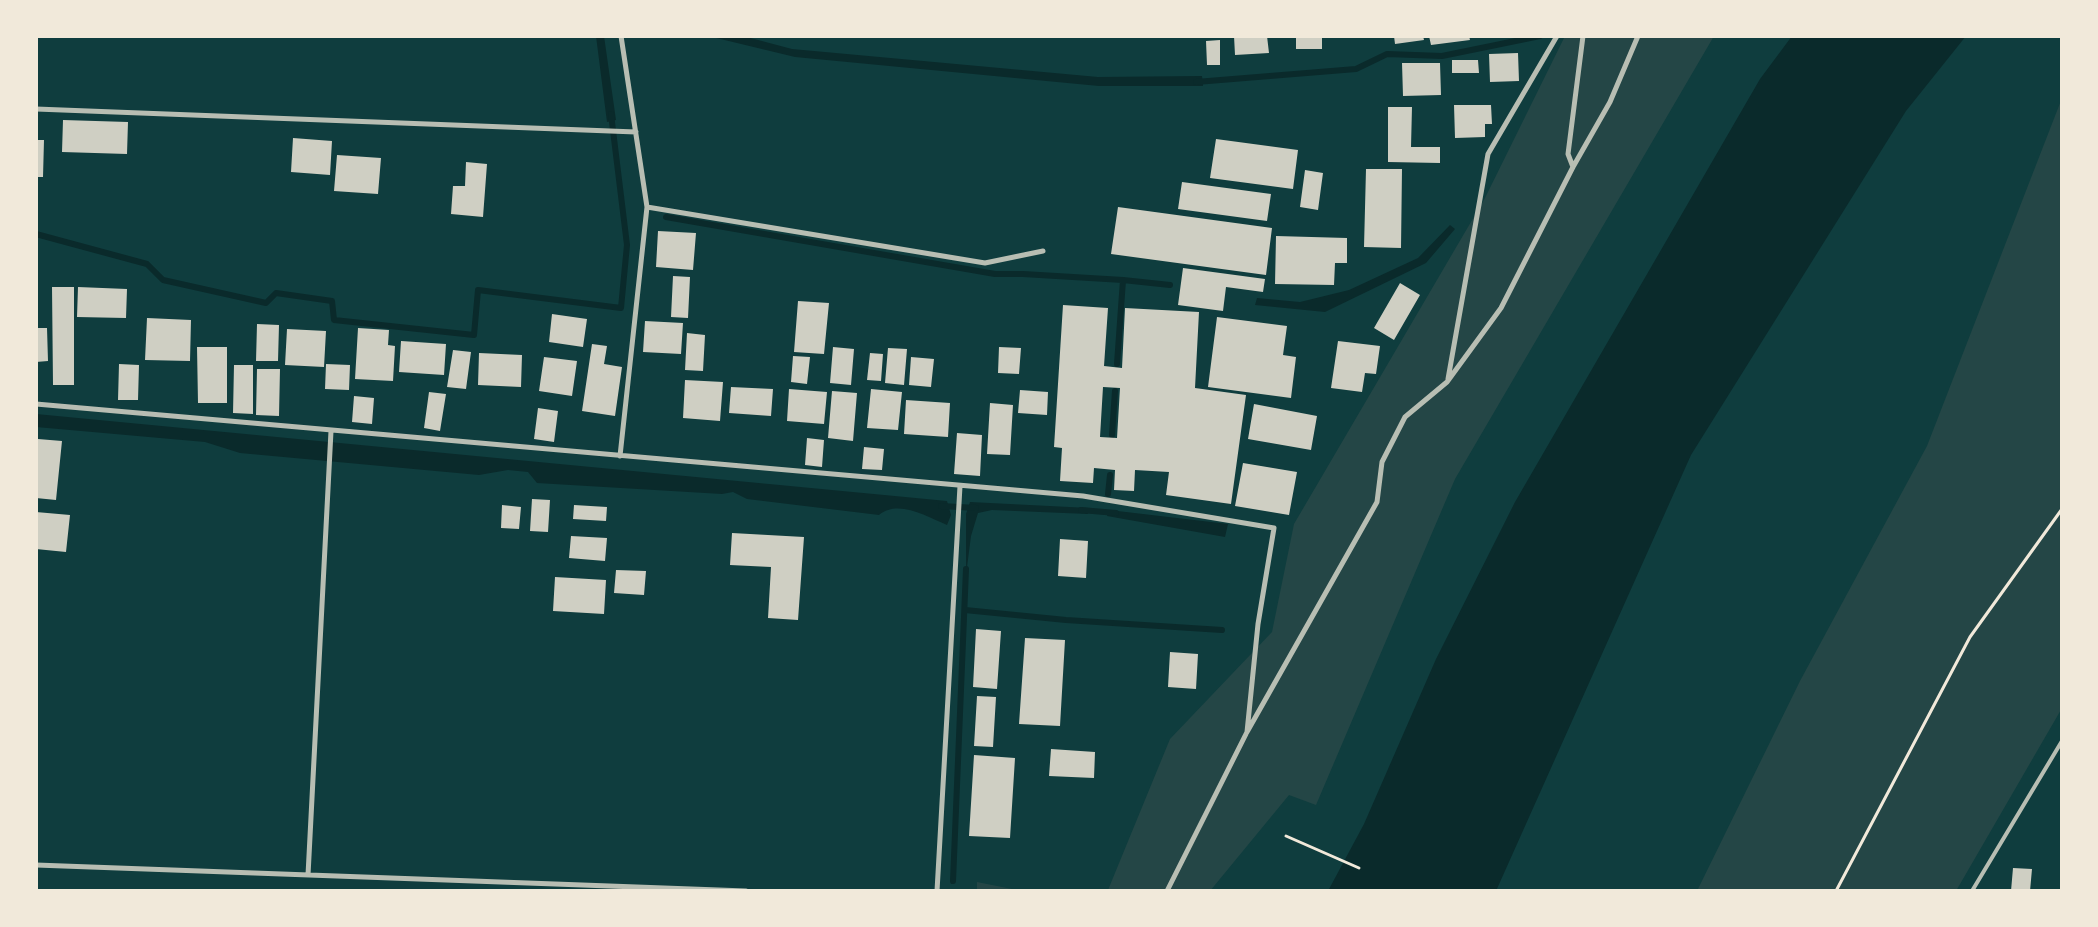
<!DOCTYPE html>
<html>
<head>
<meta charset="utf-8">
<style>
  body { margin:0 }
  #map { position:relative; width:2098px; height:927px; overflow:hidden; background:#0f3d3e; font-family:Raleway,sans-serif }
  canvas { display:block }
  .frame { position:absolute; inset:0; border:38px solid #f1e9da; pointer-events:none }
</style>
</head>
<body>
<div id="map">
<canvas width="2098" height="927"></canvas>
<div class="frame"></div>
</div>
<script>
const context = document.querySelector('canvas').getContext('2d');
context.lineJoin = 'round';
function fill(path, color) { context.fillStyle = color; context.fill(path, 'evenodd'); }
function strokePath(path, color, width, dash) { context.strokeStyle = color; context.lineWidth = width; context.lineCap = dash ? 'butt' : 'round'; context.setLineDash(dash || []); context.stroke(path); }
const green = new Path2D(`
  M 1565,36 L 1714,36 L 1455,479 L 1316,805 L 1289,795 L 1210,891 L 1105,891 L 1108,890 L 1170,739 L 1272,632 L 1294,524 L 1485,198 Z
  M 2062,98 L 2062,708 L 1956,891 L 1697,891 L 1800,681 L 1927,446 Z
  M 977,882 L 1022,891 L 977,891 Z`);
const water = new Path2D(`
  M 596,36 L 604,36 L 616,120 L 607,122 Z
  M 708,36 L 743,36 L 792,49 L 1098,77 L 1202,76 L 1203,86 L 1099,86 L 795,57 Z
  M 1792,36 L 1966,36 L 1906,111 L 1691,455 L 1496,891 L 1328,891 L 1364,824 L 1436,659 L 1515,502 L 1760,79 Z
  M 1450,225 L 1455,229 L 1426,263 L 1325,312 L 1255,305 L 1257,298 L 1300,302 L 1349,290 L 1418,258 Z
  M 36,414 L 947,501 L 951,515 L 947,525 C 927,517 899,499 879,515 L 747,499 L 733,492 L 722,494 L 537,483 L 528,472 L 508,470 L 479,475 L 240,453 L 205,442 L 36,427 Z
  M 970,502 L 1089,508 L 1088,514 L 992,510 L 978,513 L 971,536 L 966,575 L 966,514 Z
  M 1109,510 L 1228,524 L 1225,537 L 1107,516 Z`);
const stream = new Path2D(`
  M 1196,82 L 1356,69 L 1387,54 L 1442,56 L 1540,36
  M 666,217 L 995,274 L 1023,274 L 1123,280 L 1117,364
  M 36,234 L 147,264 L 163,280 L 266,303 L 276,293 L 332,301 L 334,320 L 474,335 L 478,290 L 621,308 L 627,245 L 611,114
  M 1123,280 L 1170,285
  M 1112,435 L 1115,391
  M 1108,494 L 1110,475
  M 941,506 L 976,508
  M 1081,510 L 1116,513
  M 965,610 L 1066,620 L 1222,630
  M 953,881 L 966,569`);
const building = new Path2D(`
  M 1234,36 L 1267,36 L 1269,53 L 1235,55 Z
  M 1296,36 L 1322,36 L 1322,49 L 1296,49 Z
  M 1394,36 L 1423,36 L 1424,40 L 1395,44 Z
  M 1429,36 L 1469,36 L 1470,40 L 1431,45 Z
  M 1220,40 L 1220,65 L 1207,65 L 1206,41 Z
  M 1518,53 L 1519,81 L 1490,82 L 1489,54 Z
  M 1452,60 L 1478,60 L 1479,73 L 1452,73 Z
  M 1402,63 L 1440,63 L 1441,95 L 1403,96 Z
  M 1454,105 L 1491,105 L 1492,124 L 1485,124 L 1485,137 L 1455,138 Z
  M 1388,107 L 1412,107 L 1411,147 L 1440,147 L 1440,163 L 1388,162 Z
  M 63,120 L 128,122 L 127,154 L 62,152 Z
  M 293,138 L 332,141 L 330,175 L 291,172 Z
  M 1216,139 L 1298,150 L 1293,189 L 1210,178 Z
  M 36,140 L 44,140 L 43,177 L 36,177 Z
  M 337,155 L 381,158 L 378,194 L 334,191 Z
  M 466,162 L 487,164 L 483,217 L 451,214 L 453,186 L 465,186 Z
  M 1366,169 L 1402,169 L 1401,248 L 1364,247 Z
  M 1305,170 L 1323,173 L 1318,210 L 1300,207 Z
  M 1182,182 L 1271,194 L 1267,221 L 1178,209 Z
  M 1118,207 L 1272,228 L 1266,275 L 1111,254 Z
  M 658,231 L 696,233 L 693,270 L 656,267 Z
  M 1276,236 L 1347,238 L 1347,263 L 1335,263 L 1334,285 L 1275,284 Z
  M 1183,268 L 1265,279 L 1263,292 L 1226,287 L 1223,311 L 1178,305 Z
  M 673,276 L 690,277 L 688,318 L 671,317 Z
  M 1400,283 L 1420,295 L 1394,340 L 1374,328 Z
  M 52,287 L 74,287 L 74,385 L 53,385 Z
  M 78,287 L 127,289 L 126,318 L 77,317 Z
  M 798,301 L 829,303 L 824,354 L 794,352 Z
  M 1063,305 L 1108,308 L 1104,366 L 1122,368 L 1125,308 L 1199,312 L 1195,388 L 1246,395 L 1231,504 L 1166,495 L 1169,472 L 1135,470 L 1134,491 L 1114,490 L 1115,470 L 1094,468 L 1093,483 L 1060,481 L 1062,448 L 1054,447 ZM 1103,387 L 1120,388 L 1117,438 L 1100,437 Z
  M 552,314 L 587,319 L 583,347 L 549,342 Z
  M 1217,317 L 1287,326 L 1283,355 L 1296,357 L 1291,398 L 1208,387 Z
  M 147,318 L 191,320 L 190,361 L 145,360 Z
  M 645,321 L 683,323 L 681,354 L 643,352 Z
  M 257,324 L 279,325 L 278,361 L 256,361 Z
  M 36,328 L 47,328 L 48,361 L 36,362 Z
  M 358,328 L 389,330 L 388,345 L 395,346 L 393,381 L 355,379 Z
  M 287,329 L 326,331 L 324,367 L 285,365 Z
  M 687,333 L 705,335 L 703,371 L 685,370 Z
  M 401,341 L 446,344 L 444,375 L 399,372 Z
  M 1338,341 L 1380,346 L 1376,374 L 1365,373 L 1362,392 L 1331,388 Z
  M 592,344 L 607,346 L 604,364 L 622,367 L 615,416 L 582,411 Z
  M 197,347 L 227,347 L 227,403 L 198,403 Z
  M 833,347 L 854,349 L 851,385 L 830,383 Z
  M 999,347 L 1021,348 L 1019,374 L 998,373 Z
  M 888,348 L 907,349 L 904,385 L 885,383 Z
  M 453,350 L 471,352 L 466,389 L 447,387 Z
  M 479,353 L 522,355 L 521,387 L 478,385 Z
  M 870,353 L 883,354 L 881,381 L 867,380 Z
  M 793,356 L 810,357 L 807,384 L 791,382 Z
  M 544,357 L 577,361 L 572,396 L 539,391 Z
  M 911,357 L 934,359 L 931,387 L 909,385 Z
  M 119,364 L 139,365 L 138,400 L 118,400 Z
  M 326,364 L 350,365 L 349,390 L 325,389 Z
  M 234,365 L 253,365 L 253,414 L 233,413 Z
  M 257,369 L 280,369 L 279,416 L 256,415 Z
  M 685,380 L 723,382 L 720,421 L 683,418 Z
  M 731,387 L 773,389 L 771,416 L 729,413 Z
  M 789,389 L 827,392 L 824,424 L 787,421 Z
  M 871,389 L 902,392 L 898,430 L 867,428 Z
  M 1020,390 L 1048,392 L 1047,415 L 1018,413 Z
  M 832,391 L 857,393 L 853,441 L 828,438 Z
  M 429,392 L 446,394 L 440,431 L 424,428 Z
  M 354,396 L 374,398 L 372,424 L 352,422 Z
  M 906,400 L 950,403 L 948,437 L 904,434 Z
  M 990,403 L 1013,405 L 1010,455 L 987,454 Z
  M 1254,404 L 1317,416 L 1311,450 L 1248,439 Z
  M 538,408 L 558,411 L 554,442 L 534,439 Z
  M 957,433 L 982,435 L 980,476 L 954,474 Z
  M 807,438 L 824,440 L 822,467 L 805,465 Z
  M 38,439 L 62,441 L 56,500 L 36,498 Z
  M 864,447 L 884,449 L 882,470 L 862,469 Z
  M 1243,463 L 1297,472 L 1289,515 L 1235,506 Z
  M 532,499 L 550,500 L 548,532 L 530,531 Z
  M 502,505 L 521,507 L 519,529 L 501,528 Z
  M 574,505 L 607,507 L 606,521 L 573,519 Z
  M 36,512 L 70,515 L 66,552 L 36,549 Z
  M 732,533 L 804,537 L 798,620 L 768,618 L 771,567 L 730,565 Z
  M 571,536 L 607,538 L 605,561 L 569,558 Z
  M 1060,539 L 1088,541 L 1086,578 L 1058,576 Z
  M 616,570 L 646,571 L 644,595 L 614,593 Z
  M 555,577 L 606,580 L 604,614 L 553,611 Z
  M 976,629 L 1001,631 L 997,689 L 973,687 Z
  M 1025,638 L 1065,640 L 1060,726 L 1019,724 Z
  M 1170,652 L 1198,654 L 1196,689 L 1168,687 Z
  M 977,696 L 996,697 L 993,747 L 974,746 Z
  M 1051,749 L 1095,752 L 1094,778 L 1049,776 Z
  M 974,755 L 1015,758 L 1010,838 L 969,836 Z
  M 2013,868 L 2032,869 L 2030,891 L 2011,891 Z`);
const path = new Path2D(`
  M 1286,836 L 1359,868
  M 1836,891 L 1970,637 L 2062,509`);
const service = new Path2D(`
  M 1972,891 L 2062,741`);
const minor = new Path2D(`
  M 36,109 L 636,132
  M 1573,167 L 1568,154 L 1583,36
  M 647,207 L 985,263 L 1043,251
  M 1448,379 L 1488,154 L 1557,36
  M 36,404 L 1083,496 L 1274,528 L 1258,624 L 1247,732
  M 620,456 L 647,207 L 621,36
  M 36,865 L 746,891
  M 308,875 L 331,431
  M 937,891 L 960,486
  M 1167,891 L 1247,732 L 1377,502 L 1382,462 L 1405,417 L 1447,382 L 1501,308 L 1573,167 L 1610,102 L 1638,36`);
fill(green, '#244646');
fill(water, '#0a2a2b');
strokePath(stream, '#0a2a2b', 6);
fill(building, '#cfcfc3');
strokePath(path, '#f1e9da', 3);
strokePath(service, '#b8beb3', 4);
strokePath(minor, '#b8beb3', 5);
</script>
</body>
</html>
